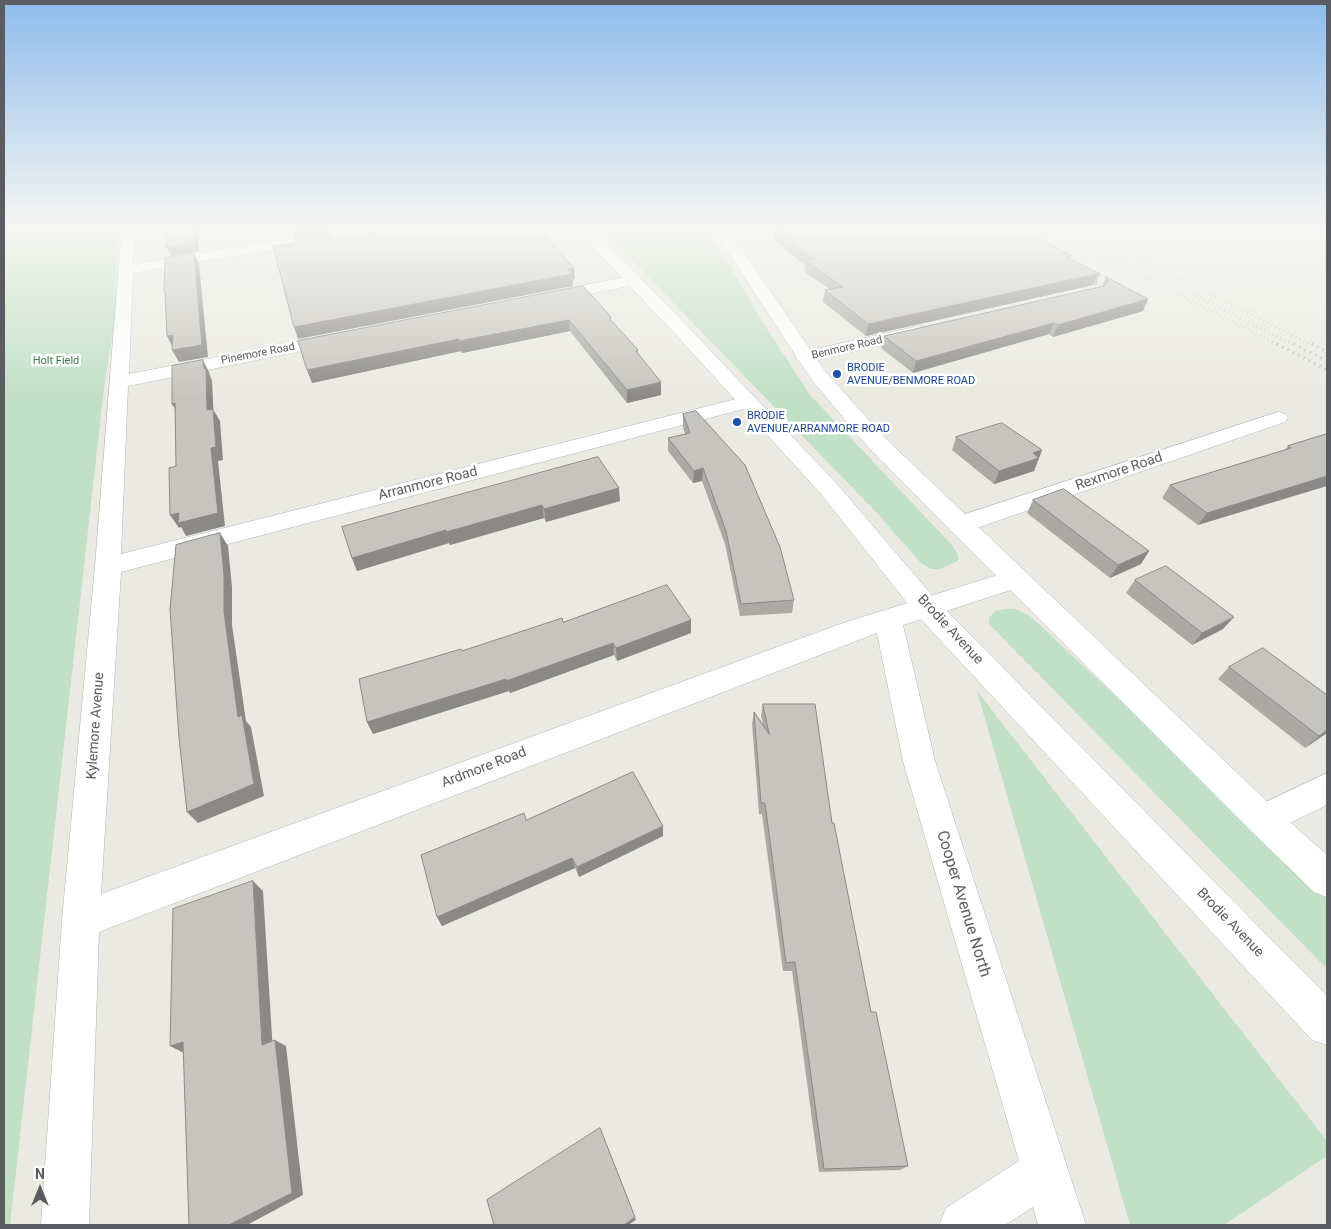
<!DOCTYPE html>
<html>
<head>
<meta charset="utf-8">
<style>
  body { margin:0 }
  #map { position:relative; width:1331px; height:1229px; overflow:hidden; background:#ebeae2; font-family:Roboto,sans-serif }
  canvas { display:block }
  .frame { position:absolute; inset:0; border:5px solid #5a5c61; pointer-events:none }
  .north { position:absolute; left:15px; top:1164px; width:50px; height:50px; -webkit-text-stroke:4px #fff; paint-order:stroke; rotate:0deg; font-size:14px; font-weight:700; line-height:20px; text-align:center; color:#5a5c61 }
  .north::after { content:''; display:block; margin:auto; width:18px; height:22px; background:#5a5c61; clip-path:polygon(50% 0,100% 100%,50% 72%,0 100%) }
</style>
</head>
<body>
<div id="map">
<canvas width="1331" height="1229"></canvas>
<div class="frame"></div>
<div class="north">N</div>
</div>
<script>
const context = document.querySelector('canvas').getContext('2d');
context.lineJoin = 'round';
function fill(path, color) { context.fillStyle = color; context.fill(path, 'evenodd'); }
function strokePath(path, color, width, dash) { context.strokeStyle = color; context.lineWidth = width; context.lineCap = dash ? 'butt' : 'round'; context.setLineDash(dash || []); context.stroke(path); }
function write(font, color, halo, rows, align = 'center') {
  context.font = font + ' Roboto,sans-serif'; context.lineWidth = 5; context.setLineDash([]); context.textBaseline = 'middle'; context.strokeStyle = halo; context.fillStyle = color; for (const [text, x, y, turn = 0] of rows) {
    context.save(); context.translate(x, y); context.rotate((+turn || 0) * Math.PI / 180); context.textAlign = isNaN(turn) ? turn : align; if (halo) context.strokeText(text, 0, 0); context.fillText(text, 0, 0); context.restore();
  }
}
const green = new Path2D(`
  M 4,227 L 119,227 L 115,289 L 118,301 L 104,388 L 10,1225 L 4,1225 Z
  M 600,227 L 701,227 L 726,259 L 762,321 L 810,395 L 952,545 L 958,555 L 958,561 L 940,569 L 931,569 L 921,563 L 875,511 Z
  M 1006,609 L 1015,609 L 1030,616 L 1327,894 L 1327,969 L 989,624 L 989,618 L 995,611 Z
  M 977,691 L 1327,1141 L 1327,1156 L 1224,1225 L 1130,1225 Z`);
const street = new Path2D(`
  M 122,227 L 136,227 L 133,264 L 354,227 L 390,227 L 383,231 L 133,273 L 129,374 L 336,334 L 342,335 L 345,339 L 342,343 L 336,344 L 128,386 L 121,554 L 748,396 L 755,398 L 758,402 L 755,406 L 121,572 L 101,894 L 843,623 L 1014,570 L 1023,572 L 1027,579 L 1023,586 L 903,625 L 935,761 L 1086,1225 L 1038,1225 L 1033,1207 L 1005,1225 L 939,1225 L 946,1208 L 1019,1161 L 903,761 L 877,633 L 99,932 L 89,1225 L 41,1225 L 62,920 L 95,566 Z
  M 761,227 L 794,227 L 787,231 L 727,242 L 722,241 L 720,238 L 722,235 Z
  M 632,276 L 638,278 L 640,281 L 638,284 L 550,302 L 544,301 L 542,297 L 544,293 L 550,292 Z
  M 919,326 L 925,327 L 928,331 L 925,335 L 805,363 L 798,361 L 796,357 L 798,353 Z
  M 1278,412 L 1285,414 L 1288,418 L 1285,422 L 968,531 L 959,533 L 950,531 L 947,525 L 950,519 Z
  M 1327,773 L 1327,805 L 1263,836 L 1251,831 L 1246,820 L 1251,809 Z`);
const secondary = new Path2D(`
  M 574,227 L 590,227 L 691,330 L 837,484 L 936,600 L 1327,996 L 1327,1045 L 1312,1040 L 916,614 L 821,494 L 679,338 Z
  M 709,227 L 725,227 L 732,235 L 825,371 L 884,437 L 1275,809 L 1327,855 L 1327,897 L 1314,892 L 1251,831 L 868,447 L 811,379 L 721,241 Z`);
const railFar1 = new Path2D(`
  M 1048,227 L 1279,346
  M 1079,227 L 1314,346
  M 1156,275 L 1296,346`);
const rail = new Path2D(`
  M 1277,344 L 1327,370
  M 1294,344 L 1327,361
  M 1312,344 L 1327,352`);
const wall = new Path2D(`
  M 774,229 L 1070,259 L 1100,274 L 1096,286 L 1093,285 L 866,336 L 823,302 L 825,290 L 829,289 L 805,272 L 806,266 L 773,239 Z
  M 1106,277 L 1148,299 L 1143,311 L 1053,337 L 1049,334 L 913,373 L 881,348 L 884,336 L 1102,287 Z
  M 583,286 L 611,317 L 611,320 L 638,350 L 638,353 L 661,395 L 627,403 L 570,331 L 462,353 L 461,351 L 312,383 Z
  M 683,414 L 794,600 L 792,613 L 740,616 L 725,544 L 702,481 L 693,483 L 668,451 L 668,438 L 685,434 L 683,427 Z
  M 1327,434 L 1198,525 L 1162,498 L 1170,485 L 1285,450 L 1288,446 Z
  M 956,437 L 1042,450 L 1034,471 L 994,484 L 952,450 Z
  M 598,457 L 620,501 L 546,522 L 544,518 L 450,545 L 449,543 L 357,571 L 352,558 Z
  M 1033,500 L 1149,551 L 1141,564 L 1110,578 L 1027,513 Z
  M 1135,580 L 1223,629 L 1192,645 L 1126,593 Z
  M 691,620 L 691,633 L 617,661 L 614,655 L 510,693 L 509,691 L 373,734 L 367,722 L 462,651 L 563,622 Z
  M 1229,667 L 1327,695 L 1327,733 L 1305,748 L 1218,679 Z
  M 763,704 L 832,823 L 871,1012 L 908,1166 L 900,1170 L 819,1172 L 792,971 L 783,971 L 762,814 L 759,814 L 752,724 L 754,712 L 763,724 L 761,716 Z
  M 526,820 L 663,826 L 663,836 L 579,877 L 575,868 L 442,926 L 437,917 Z`);
const shadedWall = new Path2D(`
  M 195,227 L 198,227 L 199,251 L 171,256 L 166,247 Z
  M 292,227 L 327,227 L 328,230 L 295,235 Z
  M 194,253 L 199,264 L 208,357 L 179,362 L 172,350 Z
  M 574,268 L 575,279 L 573,280 L 573,286 L 298,339 L 294,327 Z
  M 1097,274 L 1093,285 L 866,336 L 868,324 Z
  M 1148,299 L 1143,311 L 1053,337 L 1058,325 Z
  M 569,320 L 570,331 L 462,353 L 459,341 Z
  M 1054,323 L 1049,334 L 913,373 L 916,361 Z
  M 173,335 L 173,348 L 167,336 Z
  M 459,339 L 461,351 L 312,383 L 307,370 Z
  M 203,360 L 209,372 L 210,376 L 212,380 L 214,422 L 207,410 Z
  M 661,382 L 661,395 L 627,403 L 627,390 Z
  M 175,403 L 179,416 L 172,404 Z
  M 213,409 L 220,421 L 223,460 L 218,461 L 225,526 L 186,536 L 181,527 L 179,528 L 170,515 Z
  M 1042,450 L 1034,471 L 994,484 L 999,471 L 1033,453 Z
  M 703,468 L 702,481 L 693,483 L 694,471 Z
  M 1327,476 L 1327,486 L 1198,525 L 1207,513 Z
  M 619,488 L 620,501 L 546,522 L 544,509 Z
  M 542,505 L 544,518 L 450,545 L 446,532 Z
  M 446,530 L 449,543 L 357,571 L 352,558 Z
  M 220,533 L 228,546 L 232,587 L 232,625 L 246,721 L 251,727 L 264,796 L 198,823 L 187,812 L 238,717 L 224,612 Z
  M 1149,551 L 1141,564 L 1110,578 L 1118,565 Z
  M 1234,617 L 1223,629 L 1192,645 L 1202,633 Z
  M 691,620 L 691,633 L 617,661 L 616,648 Z
  M 613,643 L 614,655 L 510,693 L 506,681 Z
  M 506,679 L 509,691 L 373,734 L 367,722 Z
  M 1327,730 L 1327,733 L 1305,748 L 1319,736 Z
  M 663,826 L 663,836 L 579,877 L 577,867 Z
  M 572,858 L 575,868 L 442,926 L 437,917 Z
  M 253,881 L 263,891 L 273,1052 L 262,1045 Z
  M 275,1040 L 286,1046 L 303,1195 L 247,1225 L 229,1225 Z
  M 183,1042 L 184,1053 L 170,1046 Z
  M 602,1133 L 636,1220 L 628,1225 L 624,1225 Z`);
const building = new Path2D(`
  M 167,227 L 195,227 L 195,242 L 166,247 Z
  M 394,227 L 538,227 L 574,268 L 568,269 L 572,274 L 294,327 L 273,246 L 296,243 L 294,236 L 329,231 L 332,238 L 395,229 Z
  M 783,227 L 1018,227 L 1072,256 L 1067,257 L 1100,274 L 1097,274 L 868,324 L 825,290 L 843,287 L 806,261 L 813,259 L 774,229 Z
  M 194,253 L 202,345 L 172,350 L 173,335 L 167,336 L 165,292 L 164,292 L 165,258 Z
  M 1106,277 L 1148,299 L 1058,325 L 1054,323 L 916,361 L 884,336 L 1104,286 L 1108,282 Z
  M 583,286 L 611,317 L 609,318 L 638,350 L 636,351 L 661,382 L 627,390 L 569,320 L 459,341 L 459,339 L 307,370 L 298,341 Z
  M 203,360 L 204,369 L 206,368 L 207,410 L 213,409 L 216,447 L 211,448 L 218,513 L 178,523 L 179,513 L 170,515 L 169,468 L 176,466 L 175,403 L 172,404 L 172,366 Z
  M 696,411 L 745,465 L 780,547 L 794,600 L 741,604 L 726,531 L 703,468 L 694,471 L 668,438 L 690,433 L 683,414 Z
  M 1002,423 L 1042,450 L 1033,453 L 1039,458 L 999,471 L 956,437 Z
  M 1327,434 L 1327,476 L 1207,513 L 1170,485 L 1291,448 L 1288,446 Z
  M 598,457 L 619,488 L 544,509 L 542,505 L 446,532 L 446,530 L 352,558 L 342,527 Z
  M 1064,489 L 1149,551 L 1118,565 L 1033,500 Z
  M 220,533 L 224,575 L 224,612 L 238,717 L 242,715 L 254,784 L 187,812 L 179,738 L 170,609 L 176,545 Z
  M 1166,566 L 1234,617 L 1202,633 L 1135,580 Z
  M 667,585 L 691,620 L 616,648 L 613,643 L 506,681 L 506,679 L 367,722 L 359,679 L 461,649 L 462,651 L 562,618 L 563,622 Z
  M 1263,648 L 1327,695 L 1327,730 L 1319,736 L 1229,667 Z
  M 763,704 L 815,704 L 832,823 L 834,823 L 871,1012 L 876,1012 L 908,1166 L 824,1169 L 795,962 L 786,963 L 765,803 L 761,803 L 754,712 L 769,734 Z
  M 633,772 L 663,826 L 577,867 L 572,858 L 437,917 L 421,855 L 524,813 L 526,820 Z
  M 253,881 L 262,1045 L 275,1040 L 292,1193 L 229,1225 L 189,1225 L 183,1042 L 170,1046 L 173,909 Z
  M 600,1128 L 635,1217 L 624,1225 L 494,1225 L 487,1200 Z`);
const markers = [
  [837,374,5,"#1a4fb4"],
  [737,422,5,"#1a4fb4"]
];
const farStreetnames = [
  ["Benmore Road",847,348,-13],
  ["Pinemore Road",258,354,-11]
];
const farParknames = [
  ["Holt Field",56,361]
];
const farTransitnames = [
  ["BRODIE",847,368],
  ["AVENUE/BENMORE ROAD",847,381],
  ["BRODIE",747,416],
  ["AVENUE/ARRANMORE ROAD",747,429]
];
const streetNames = [
  ["Rexmore Road",1119,472,-19],
  ["Arranmore Road",428,484,-14],
  ["Brodie Avenue",950,630,47],
  ["Kylemore Avenue",96,726,-86],
  ["Ardmore Road",484,768,-21],
  ["Brodie Avenue",1230,923,46]
];
const nearStreetnames = [
  ["Cooper Avenue North",963,904,73]
];
fill(green, '#c1e0c5');
strokePath(street, '#b2b3b8', 1);
strokePath(secondary, '#b3b5ba', 1);
fill(street, '#fff');
fill(secondary, '#fff');
strokePath(railFar1, '#b2b3b3', 2.5, [0.5, 4]);
strokePath(rail, '#b2b3b3', 3, [1, 5]);
fill(wall, '#aaa9a3');
fill(shadedWall, '#8b8985');
fill(building, '#c6c4be');
strokePath(building, '#8b8985', 1);
const sky = context.createLinearGradient(0, 0, 0, 399);
sky.addColorStop(0, '#8ebced');
sky.addColorStop(0.57, '#f6f6f2');
sky.addColorStop(1, '#f6f6f200');
context.fillStyle = sky;
context.fillRect(0, 0, 1331, 399);
for (const [x, y, r, color] of markers) { const dot = new Path2D(); dot.arc(x, y, r, 0, 2 * Math.PI); context.fillStyle = color; context.fill(dot); strokePath(dot, '#fff', 2); }
write('11px', '#5a5c61', '#fff', farStreetnames);
write('11px', '#3d7c48', '#fff', farParknames);
write('11px', '#164399', '#fff', farTransitnames, 'left');
write('14px', '#5a5c61', '#fff', streetNames);
write('16px', '#5a5c61', '#fff', nearStreetnames);
</script>
</body>
</html>
